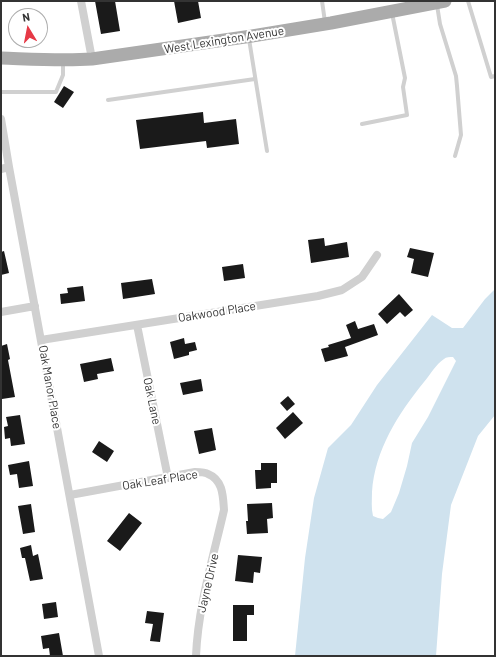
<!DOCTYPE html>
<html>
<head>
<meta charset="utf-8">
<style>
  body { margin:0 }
  #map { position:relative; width:496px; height:657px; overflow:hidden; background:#fff; font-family:Barlow,sans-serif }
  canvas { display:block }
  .frame { position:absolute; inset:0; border:2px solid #333; pointer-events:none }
  .north { position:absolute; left:8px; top:8px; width:40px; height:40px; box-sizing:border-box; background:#fff; border:1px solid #adadad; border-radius:50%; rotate:350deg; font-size:11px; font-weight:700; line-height:16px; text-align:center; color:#333 }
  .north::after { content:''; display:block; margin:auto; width:14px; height:18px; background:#e63946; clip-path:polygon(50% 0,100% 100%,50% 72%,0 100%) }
</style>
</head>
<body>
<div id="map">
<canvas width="496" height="657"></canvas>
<div class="frame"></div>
<div class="north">N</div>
</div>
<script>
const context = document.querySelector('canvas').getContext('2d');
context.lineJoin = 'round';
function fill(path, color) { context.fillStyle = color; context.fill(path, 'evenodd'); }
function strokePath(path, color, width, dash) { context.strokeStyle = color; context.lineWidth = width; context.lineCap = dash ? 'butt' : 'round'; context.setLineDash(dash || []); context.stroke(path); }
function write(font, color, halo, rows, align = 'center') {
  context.font = font + ' Barlow,sans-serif'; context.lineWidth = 4; context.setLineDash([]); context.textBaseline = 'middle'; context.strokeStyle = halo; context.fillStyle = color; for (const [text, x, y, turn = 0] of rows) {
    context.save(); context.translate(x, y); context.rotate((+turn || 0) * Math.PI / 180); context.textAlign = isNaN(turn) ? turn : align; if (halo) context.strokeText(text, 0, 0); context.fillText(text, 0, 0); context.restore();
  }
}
const water = new Path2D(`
  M 495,289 L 495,415 L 478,436 L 451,505 L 442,574 L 436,656 L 295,656 L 305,558 L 314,498 L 328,448 L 351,425 L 377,385 L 432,315 L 452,328 L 463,328 L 485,299 ZM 453,357 L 456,361 L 428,417 L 412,443 L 407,466 L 399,493 L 391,512 L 383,519 L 378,518 L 373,516 C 371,508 372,500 372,492 C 375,450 398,414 424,382 C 430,375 436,364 444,359 C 446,357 450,357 453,357 Z`);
const building = new Path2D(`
  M 95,1 L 115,1 L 120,31 L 101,34 Z
  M 174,1 L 198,1 L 201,18 L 178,23 Z
  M 64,86 L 74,92 L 63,108 L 54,102 Z
  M 203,112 L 204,123 L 236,119 L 239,144 L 207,148 L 206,141 L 140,149 L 136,120 Z
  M 324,238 L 325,246 L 347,242 L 349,257 L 311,263 L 308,240 Z
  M 410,248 L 434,253 L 428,277 L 411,273 L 414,259 L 407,257 Z
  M 4,251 L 9,273 L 1,275 L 1,252 Z
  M 243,264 L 245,278 L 224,281 L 222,267 Z
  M 152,279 L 155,294 L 123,299 L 121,283 Z
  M 83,286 L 85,301 L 61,304 L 60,294 L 68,293 L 67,288 Z
  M 399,294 L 413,310 L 405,317 L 400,312 L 387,324 L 378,314 Z
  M 355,321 L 358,329 L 374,324 L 378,335 L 345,347 L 348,356 L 325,362 L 321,349 L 329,347 L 328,345 L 351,338 L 346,325 Z
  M 184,338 L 185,344 L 195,342 L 197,350 L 189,352 L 189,355 L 174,359 L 170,342 Z
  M 7,344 L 10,359 L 8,360 L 15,397 L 2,399 L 1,391 L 1,346 Z
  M 111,358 L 114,371 L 97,374 L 98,379 L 84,382 L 80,364 Z
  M 201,379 L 203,391 L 183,395 L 180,383 Z
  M 288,396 L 295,404 L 287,411 L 280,403 Z
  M 293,412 L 303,423 L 285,439 L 276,428 Z
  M 20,415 L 25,444 L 11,446 L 10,438 L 5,439 L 4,427 L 8,426 L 6,417 Z
  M 212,428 L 216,450 L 199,454 L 194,431 Z
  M 99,441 L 114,451 L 107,462 L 92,452 Z
  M 29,461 L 33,486 L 19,488 L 17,474 L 10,475 L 8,465 Z
  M 261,463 L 277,463 L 277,483 L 271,483 L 271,488 L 256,489 L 255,470 L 261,470 Z
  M 272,503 L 273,518 L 267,519 L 268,533 L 247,534 L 246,521 L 248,521 L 247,504 Z
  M 31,504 L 35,532 L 23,534 L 18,506 Z
  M 129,513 L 142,523 L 120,551 L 107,541 Z
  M 31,545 L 33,556 L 38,554 L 43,579 L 30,581 L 25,558 L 22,558 L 20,548 Z
  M 238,555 L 262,557 L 260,573 L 254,572 L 253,583 L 235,581 Z
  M 56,602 L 58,617 L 44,619 L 42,604 Z
  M 233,605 L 254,605 L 254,615 L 247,615 L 247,641 L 233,641 Z
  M 147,611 L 164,613 L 160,642 L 150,641 L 153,624 L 145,623 Z
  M 59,633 L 63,656 L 50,656 L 49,648 L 43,649 L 41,636 Z`);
const service = new Path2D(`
  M 322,1 L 325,22
  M 468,1 L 491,77 L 495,76
  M 437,5 L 440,24 L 456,76 L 457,86 L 461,135 L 455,156
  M 249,39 L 267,151
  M 1,92 L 56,92 L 63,75 L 63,62
  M 108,100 L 255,79
  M 362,124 L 407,115 L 403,87 L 405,78 L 392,13`);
const minor = new Path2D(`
  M 81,1 L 92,59
  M 1,119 L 9,167 L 99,656
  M 1,169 L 9,167
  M 1,312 L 35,306
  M 137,325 L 168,478
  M 41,340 L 318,296 L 342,290 L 362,277 L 377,255
  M 70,495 L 195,472 C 199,472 205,472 208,474 C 223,480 223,496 224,510 C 213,558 198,607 196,656`);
const primary = new Path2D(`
  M 1,58 C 31,59 62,61 92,59 L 252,36 L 331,23 L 445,1`);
const streetNames = [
  ["West Lexington Avenue",224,40,-9],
  ["Oakwood Place",217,312,-9],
  ["Oak Manor Place",50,387,80],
  ["Oak Lane",152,401,78],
  ["Oak Leaf Place",160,480,-9],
  ["Jayne Drive",208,583,-77]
];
fill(water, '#cfe2ee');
fill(building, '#1a1a1a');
strokePath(service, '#d0d0d0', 4);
strokePath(minor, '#d0d0d0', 8);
strokePath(primary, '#ababab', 13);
write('12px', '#333', '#fff', streetNames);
</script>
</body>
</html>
